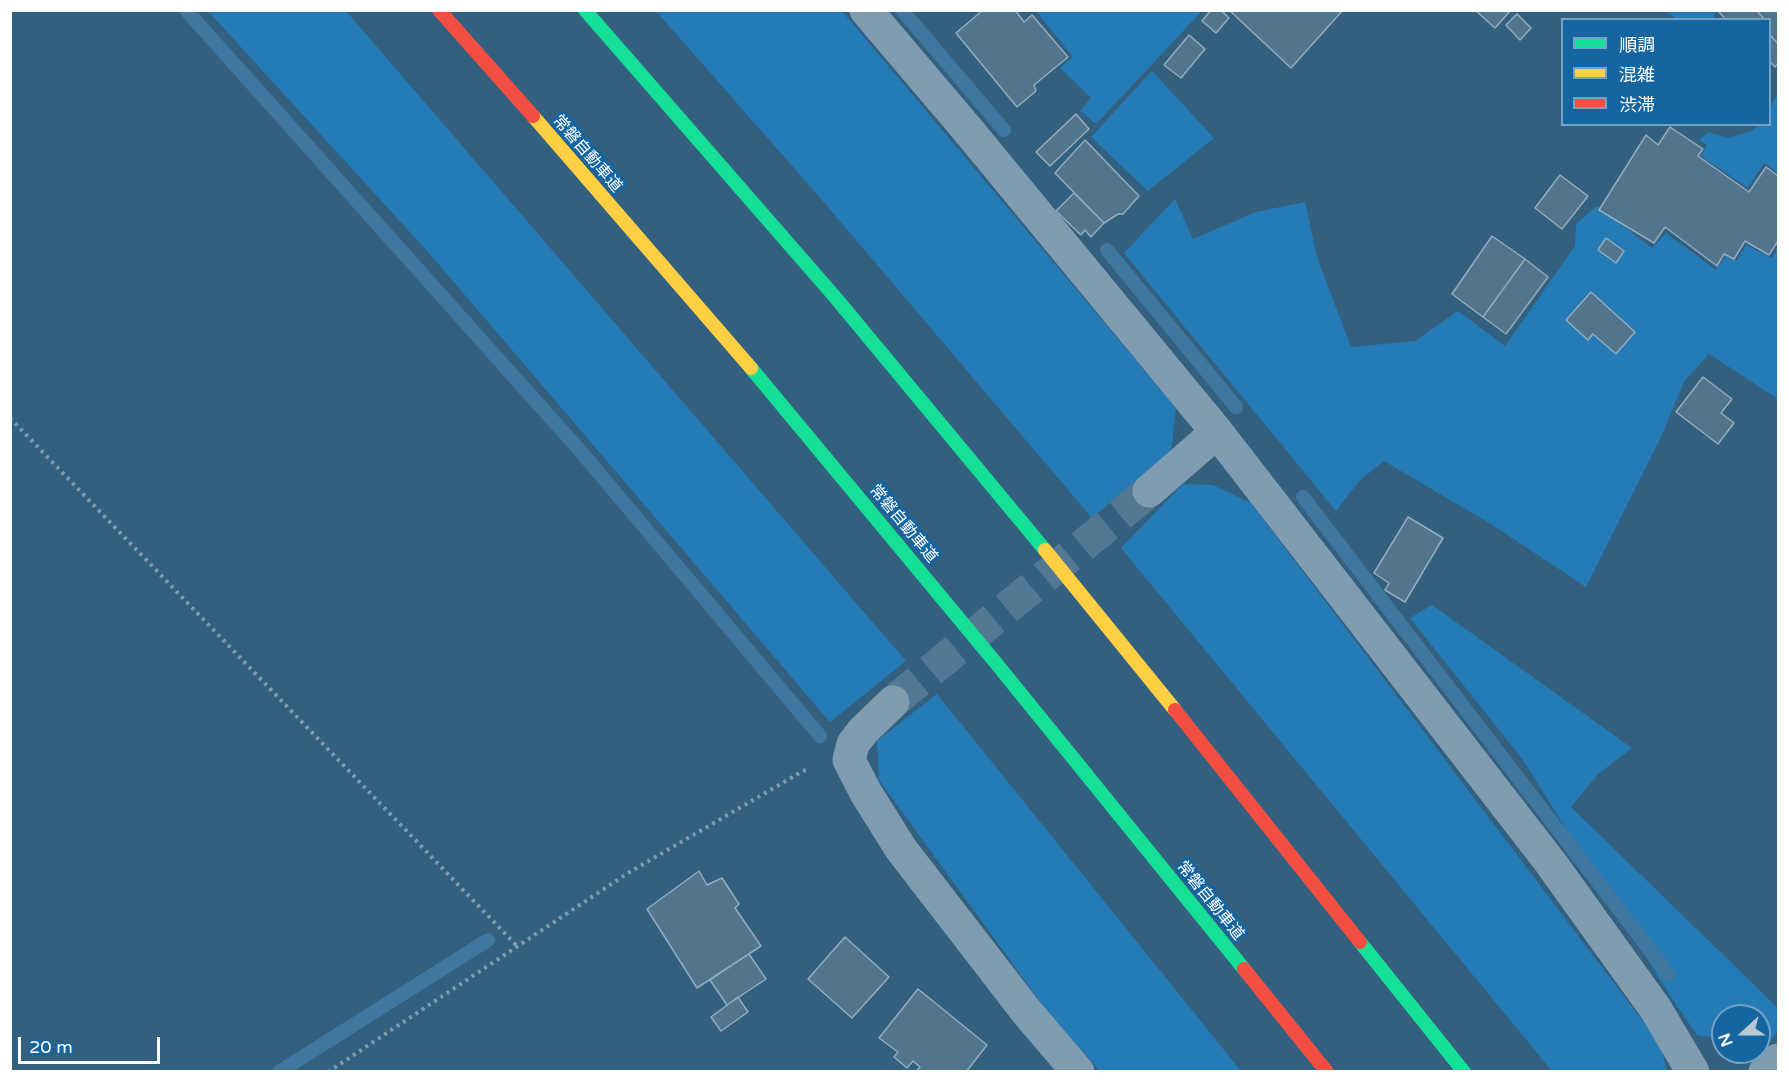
<!DOCTYPE html>
<html>
<head>
<meta charset="utf-8">
<style>
  body { margin:0 }
  #map { position:relative; width:1789px; height:1082px; overflow:hidden; background:#346080; font-family:"Varela Round","Noto Sans JP",sans-serif }
  canvas { display:block }
  .frame { position:absolute; inset:0; border:12px solid #fff; pointer-events:none }
  .legend { position:absolute; left:1561px; top:18px; width:210px; height:108px; box-sizing:border-box; background:#1465a0; border:2px solid #72a3c6; margin:0; padding:8px 10px; list-style:none; font-size:18px; color:#fff }
  .legend li { display:flex; align-items:center; gap:12px; height:30px }
  .legend b { width:30px; border:2px solid #72a3c6 }
  .north { position:absolute; left:1711px; top:1004px; width:60px; height:60px; box-sizing:border-box; background:#1465a0; border:2px solid #72a3c6; border-radius:50%; rotate:249deg; font-size:16px; font-weight:700; line-height:24px; text-align:center; color:#fff }
  .north::after { content:''; display:block; margin:auto; width:21px; height:27px; background:#b8c7d3; clip-path:polygon(50% 0,100% 100%,50% 72%,0 100%) }
  .scale { position:absolute; left:18px; top:1037px; width:142px; height:27px; box-sizing:border-box; border:3px solid #fff; border-top:0; padding-left:8px; font-size:18px; line-height:21px; white-space:nowrap; color:#fff; -webkit-text-stroke:4px #1465a0; paint-order:stroke }
</style>
</head>
<body>
<div id="map">
<canvas width="1789" height="1082"></canvas>
<div class="frame"></div>
<ul class="legend">
<li><b style="height:8px;background:#16e098"></b>順調</li>
<li><b style="height:8px;background:#ffcf43"></b>混雑</li>
<li><b style="height:8px;background:#f24e42"></b>渋滞</li>
</ul>
<div class="north">N</div>
<div class="scale">20 m</div>
</div>
<script>
const context = document.querySelector('canvas').getContext('2d');
context.lineJoin = 'round';
function fill(path, color) { context.fillStyle = color; context.fill(path, 'evenodd'); }
function strokePath(path, color, width, dash) { context.strokeStyle = color; context.lineWidth = width; context.lineCap = dash ? 'butt' : 'round'; context.setLineDash(dash || []); context.stroke(path); }
function write(font, color, halo, rows, align = 'center') {
  context.font = font + ' "Varela Round","Noto Sans JP",sans-serif'; context.lineWidth = 6; context.setLineDash([]); context.textBaseline = 'middle'; context.strokeStyle = halo; context.fillStyle = color; for (const [text, x, y, turn = 0] of rows) {
    context.save(); context.translate(x, y); context.rotate((+turn || 0) * Math.PI / 180); context.textAlign = isNaN(turn) ? turn : align; if (halo) context.strokeText(text, 0, 0); context.fillText(text, 0, 0); context.restore();
  }
}
const green = new Path2D(`
  M 208,11 L 346,11 L 906,661 L 830,722 L 429,253 Z
  M 656,11 L 842,11 L 1176,408 L 1171,451 L 1092,518 L 822,200 Z
  M 1036,11 L 1202,11 L 1096,124 L 1080,111 L 1091,98 L 1060,68 L 1073,57 Z
  M 1665,11 L 1714,11 L 1714,19 L 1674,19 L 1675,18 Z
  M 1152,71 L 1214,138 L 1148,191 L 1091,137 Z
  M 1778,92 L 1778,173 L 1764,163 L 1748,188 L 1701,156 L 1707,145 L 1699,140 L 1708,132 L 1728,138 L 1752,131 L 1758,125 L 1770,124 L 1770,109 Z
  M 1175,199 L 1193,239 L 1256,212 L 1305,202 L 1317,257 L 1351,347 L 1415,341 L 1458,311 L 1505,346 L 1575,246 L 1576,224 L 1597,206 L 1652,248 L 1666,233 L 1716,270 L 1726,256 L 1737,260 L 1746,245 L 1772,258 L 1778,246 L 1778,399 L 1709,354 L 1685,380 L 1660,439 L 1586,587 L 1491,524 L 1384,461 L 1360,480 L 1336,511 L 1124,253 Z
  M 1183,484 L 1213,485 L 1251,503 L 1660,1044 L 1667,1071 L 1552,1071 L 1121,548 Z
  M 1432,605 L 1632,748 L 1598,774 L 1571,807 L 1778,1008 L 1778,1032 L 1772,1039 L 1759,1040 L 1759,1016 L 1723,1016 L 1723,1039 L 1697,1035 L 1671,997 L 1523,760 L 1410,618 Z
  M 937,694 L 1241,1071 L 1100,1071 L 1047,1011 L 879,780 L 877,741 Z`);
const stream = new Path2D(`
  M 186,10 L 583,454 L 820,736
  M 902,10 L 1004,130
  M 1107,250 L 1236,407
  M 1303,497 L 1669,975
  M 279,1072 L 488,940`);
const building = new Path2D(`
  M 983,10 L 1015,10 L 1024,22 L 1032,15 L 1068,57 L 1034,85 L 1036,91 L 1017,107 L 956,33 Z
  M 1211,10 L 1221,10 L 1229,18 L 1216,33 L 1202,21 Z
  M 1229,10 L 1343,10 L 1291,68 Z
  M 1475,10 L 1511,10 L 1495,28 Z
  M 1721,10 L 1756,10 L 1765,20 L 1726,20 L 1719,12 Z
  M 1756,10 L 1778,10 L 1778,44 L 1770,35 L 1770,20 L 1765,20 Z
  M 1517,14 L 1531,28 L 1520,40 L 1506,25 Z
  M 1189,35 L 1205,49 L 1181,78 L 1164,65 Z
  M 1770,35 L 1778,44 L 1778,63 L 1775,67 L 1770,62 Z
  M 1076,114 L 1089,129 L 1050,166 L 1036,152 Z
  M 1670,127 L 1703,149 L 1698,156 L 1749,192 L 1766,167 L 1778,176 L 1778,241 L 1769,255 L 1745,241 L 1734,259 L 1724,254 L 1717,266 L 1665,227 L 1654,243 L 1599,210 L 1646,135 L 1658,145 Z
  M 1085,140 L 1139,196 L 1123,214 L 1118,214 L 1104,223 L 1055,173 Z
  M 1560,175 L 1588,196 L 1562,229 L 1535,208 Z
  M 1074,193 L 1104,223 L 1091,237 L 1085,230 L 1081,235 L 1056,211 Z
  M 1492,236 L 1525,259 L 1483,317 L 1452,294 Z
  M 1606,238 L 1624,251 L 1616,263 L 1598,250 Z
  M 1525,259 L 1548,277 L 1506,334 L 1483,317 Z
  M 1591,292 L 1635,332 L 1616,354 L 1593,334 L 1588,340 L 1566,320 Z
  M 1703,377 L 1732,399 L 1721,413 L 1734,423 L 1718,444 L 1676,412 Z
  M 1408,517 L 1443,538 L 1405,602 L 1385,590 L 1389,583 L 1374,573 Z
  M 699,871 L 707,885 L 722,878 L 739,904 L 735,908 L 761,946 L 697,988 L 647,909 Z
  M 845,937 L 889,977 L 852,1018 L 808,979 Z
  M 749,954 L 766,979 L 727,1005 L 710,980 Z
  M 918,989 L 987,1045 L 966,1072 L 916,1072 L 920,1067 L 913,1061 L 907,1068 L 894,1057 L 898,1052 L 879,1038 Z
  M 738,997 L 748,1012 L 721,1031 L 711,1017 Z`);
const streetTunnel = new Path2D(`
  M 893,702 L 1149,491`);
const path = new Path2D(`
  M 10,418 L 518,947
  M 328,1072 L 628,873 L 803,771 L 810,769`);
const street = new Path2D(`
  M 866,10 L 967,129 L 1217,432 L 1550,862 L 1655,1008 L 1693,1072
  M 1149,491 L 1217,432
  M 893,702 L 863,731 L 853,744 L 849,760 L 866,793 L 901,849 L 1026,1011 L 1078,1072
  M 1765,1072 L 1778,1060`);
const fast = new Path2D(`
  M 585,10 L 835,297 L 1045,550
  M 751,368 L 1000,668 L 1244,969
  M 1360,942 L 1464,1072`);
const slow = new Path2D(`
  M 533,116 L 751,368
  M 1045,550 L 1175,710`);
const jam = new Path2D(`
  M 439,10 L 533,116
  M 1175,710 L 1360,942
  M 1244,969 L 1327,1072`);
const streetNames = [
  ["常磐自動車道",587,154,49],
  ["常磐自動車道",903,524,50],
  ["常磐自動車道",1210,901,51]
];
fill(green, '#257bb5');
strokePath(stream, '#3f779f', 14);
fill(building, '#52758e');
strokePath(building, '#94acbe', 1.5);
strokePath(streetTunnel, '#527893', 33, [33, 16]);
strokePath(path, '#7f9cb0', 4, [3, 4.5]);
strokePath(street, '#7f9cb0', 33);
strokePath(fast, '#16e098', 14);
strokePath(slow, '#ffcf43', 14);
strokePath(jam, '#f24e42', 14);
write('16px', '#fff', '#1465a0', streetNames);
</script>
</body>
</html>
